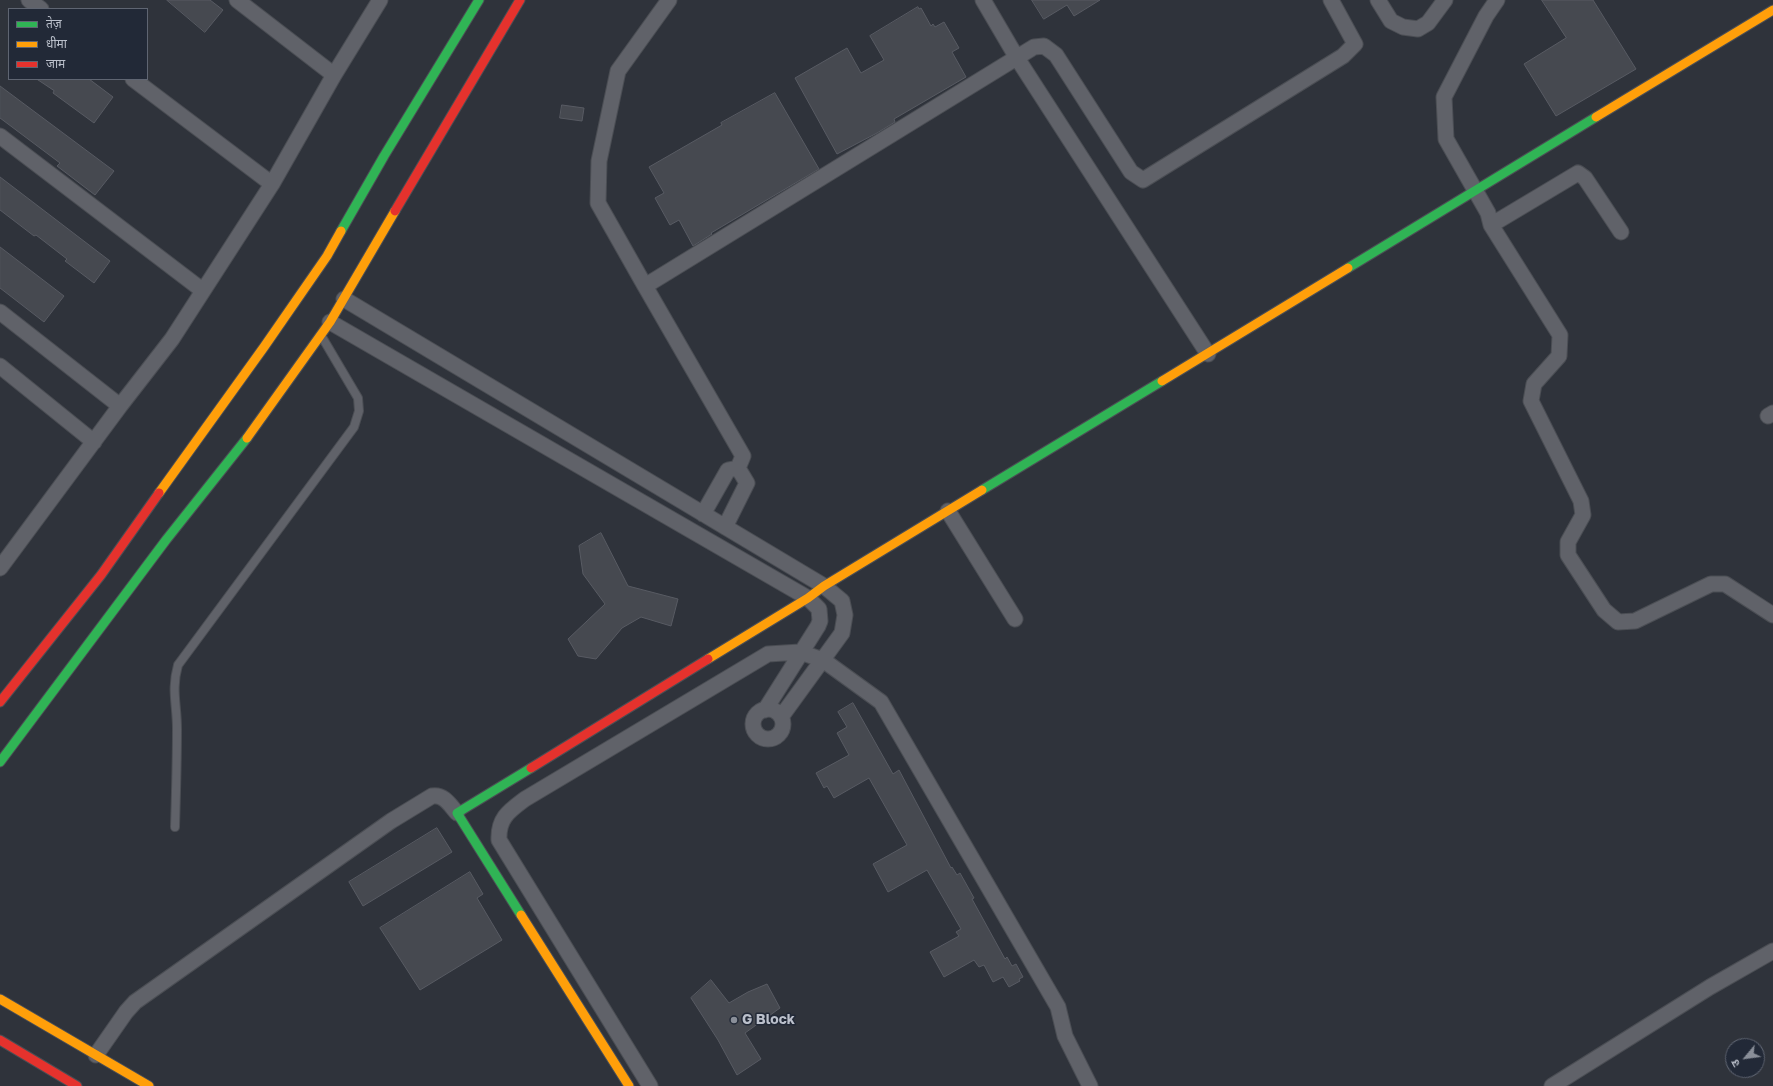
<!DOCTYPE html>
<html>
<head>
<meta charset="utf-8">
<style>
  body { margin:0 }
  #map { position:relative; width:1773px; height:1086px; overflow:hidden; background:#2f333b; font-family:"Golos Text","Noto Sans Devanagari",sans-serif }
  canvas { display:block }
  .legend { position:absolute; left:8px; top:8px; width:140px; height:72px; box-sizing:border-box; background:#222937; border:1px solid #5f6572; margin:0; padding:5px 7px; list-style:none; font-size:12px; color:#bbc0cb }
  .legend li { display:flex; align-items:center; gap:8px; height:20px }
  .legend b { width:20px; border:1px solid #5f6572 }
  .north { position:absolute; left:1725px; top:1038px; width:40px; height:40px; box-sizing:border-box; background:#222937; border:1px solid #5f6572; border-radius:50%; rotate:241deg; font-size:11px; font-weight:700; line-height:16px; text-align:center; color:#bbc0cb }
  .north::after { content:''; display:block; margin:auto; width:14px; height:18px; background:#8a8f99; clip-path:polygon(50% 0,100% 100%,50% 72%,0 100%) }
</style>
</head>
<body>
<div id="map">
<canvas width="1773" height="1086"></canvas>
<ul class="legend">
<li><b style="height:5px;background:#30b455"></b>तेज़</li>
<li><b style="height:5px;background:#ff9f0a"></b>धीमा</li>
<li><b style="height:5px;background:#e5322d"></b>जाम</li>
</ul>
<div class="north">उ</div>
</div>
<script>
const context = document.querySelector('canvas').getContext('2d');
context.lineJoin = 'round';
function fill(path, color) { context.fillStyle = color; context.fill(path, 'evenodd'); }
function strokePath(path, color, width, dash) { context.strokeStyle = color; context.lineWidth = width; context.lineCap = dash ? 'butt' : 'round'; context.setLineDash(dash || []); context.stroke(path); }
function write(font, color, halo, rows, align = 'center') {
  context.font = font + ' "Golos Text",sans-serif'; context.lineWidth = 3; context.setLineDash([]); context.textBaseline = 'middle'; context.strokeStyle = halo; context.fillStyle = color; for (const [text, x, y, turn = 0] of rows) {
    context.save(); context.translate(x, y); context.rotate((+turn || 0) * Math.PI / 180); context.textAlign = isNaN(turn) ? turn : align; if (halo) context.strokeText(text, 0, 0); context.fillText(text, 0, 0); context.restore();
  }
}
const building = new Path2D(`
  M 167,0 L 210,0 L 223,10 L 205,32 Z
  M 1032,0 L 1100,0 L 1074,16 L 1067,5 L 1044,19 Z
  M 1542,0 L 1593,0 L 1636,69 L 1556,116 L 1524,64 L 1566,38 Z
  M 918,7 L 919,9 L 921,8 L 931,26 L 933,24 L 935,27 L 944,22 L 959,48 L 952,52 L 966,77 L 894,119 L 895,122 L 877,133 L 837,154 L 795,78 L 847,48 L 861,73 L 884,60 L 870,36 Z
  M 37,79 L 89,79 L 113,97 L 94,123 L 53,93 L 54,91 Z
  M 0,86 L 114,171 L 95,195 L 57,166 L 60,163 L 0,118 Z
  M 775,93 L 819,169 L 711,233 L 712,234 L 693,246 L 679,220 L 670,225 L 655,198 L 664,193 L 649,167 L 722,125 L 721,123 Z
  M 562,105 L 584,108 L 582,121 L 560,118 Z
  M 0,177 L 110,261 L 94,283 L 65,261 L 67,259 L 36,235 L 34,236 L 0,210 Z
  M 0,247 L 64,296 L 44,322 L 0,288 Z
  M 601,533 L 628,586 L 678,599 L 671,626 L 641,617 L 622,628 L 596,659 L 578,656 L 568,639 L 605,604 L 583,574 L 579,546 Z
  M 853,703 L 893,774 L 899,770 L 951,868 L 952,867 L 957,875 L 960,873 L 974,898 L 972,899 L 1005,959 L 1007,957 L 1012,966 L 1016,964 L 1023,977 L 1019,979 L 1020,981 L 1009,987 L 1003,977 L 993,982 L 984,965 L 979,967 L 974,960 L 944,977 L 930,952 L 959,936 L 956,932 L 961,929 L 927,870 L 888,892 L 873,864 L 907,845 L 869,778 L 834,798 L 827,786 L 824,788 L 816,773 L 849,755 L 837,733 L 847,727 L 838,712 Z
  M 437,828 L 452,852 L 363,906 L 349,882 Z
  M 470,872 L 483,894 L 477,898 L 502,940 L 420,990 L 380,928 Z
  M 711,980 L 729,1003 L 748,992 L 767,984 L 780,1008 L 745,1033 L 761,1059 L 737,1075 L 718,1040 L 691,998 Z`);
const lane = new Path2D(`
  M 175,827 C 176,794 177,761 177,729 C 177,704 171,690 178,665 L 354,427 L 359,411 L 358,398 L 322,337`);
const street = new Path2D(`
  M 29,0 L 41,9
  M 237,0 L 334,75
  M 983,0 L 1017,58 L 1208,354
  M 1378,0 L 1391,21 L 1403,27 L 1418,29 L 1428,23 L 1445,0
  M 1497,0 L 1486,16 L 1444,97 L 1446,139 L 1488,213 L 1491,225 L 1560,335 L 1559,356 L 1534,384 L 1531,401 L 1581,501 L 1583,515 L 1568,542 L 1568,555 L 1604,610 L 1618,622 L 1635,621 L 1711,584 L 1725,584 L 1773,615
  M 133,79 L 272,184
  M 0,136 L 202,290
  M 1491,225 L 1578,173 L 1585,178 L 1621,232
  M 645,286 L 598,203 L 599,161 L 618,71 L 669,0
  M 344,299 L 824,586 L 842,601 L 845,615 L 842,633 L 781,717
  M 0,312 L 120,406
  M 330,322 L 808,598 L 819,609 L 820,621 L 818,626 L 765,710
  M 0,366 L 94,442
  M 1768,416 L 1773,413
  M 948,511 L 1015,619
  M 703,514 L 728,470 L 738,468 L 743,456 L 645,286 L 1034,47 L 1044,46 L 1056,55 L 1131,172 L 1143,180 L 1343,56 L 1355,44 L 1331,0
  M 725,527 L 747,483 L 738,468
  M 0,568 L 120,406 L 172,339 L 272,184 L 334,75 L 380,0
  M753 724a15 15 0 1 1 30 0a15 15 0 1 1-30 0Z
  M 96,1055 L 126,1012 L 135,1002 L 391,821 L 432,796 C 444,794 450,805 457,813
  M 650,1086 L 499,840 C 498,818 509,811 525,799 L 768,654 L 800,652 L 823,660 L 881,702 L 1058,1007 L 1065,1036 L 1090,1086
  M 1552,1086 L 1710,987 L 1773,951`);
const fast = new Path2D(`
  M 341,231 L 384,156 L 479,0
  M 1348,268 L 1596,117
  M 982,490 L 1162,381
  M 0,762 L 166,540 L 247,438
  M 521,915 L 457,813 L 531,768`);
const slow = new Path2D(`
  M 1596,117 L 1773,10
  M 1162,381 L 1348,268
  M 247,438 L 330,322 L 395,211
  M 159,493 L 264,347 L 327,256 L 341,231
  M 708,659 L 808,598 L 824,586 L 982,490
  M 521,915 L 629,1086
  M 0,999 L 149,1086`);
const jam = new Path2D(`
  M 395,211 L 520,0
  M 0,702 L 101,575 L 159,493
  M 531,768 L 708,659
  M 0,1040 L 77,1086`);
const markers = [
  [734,1020,4,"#8a8f99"]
];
const poiNames = [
  ["G Block",742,1020]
];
fill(building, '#464950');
strokePath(building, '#585b63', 1);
strokePath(lane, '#4b4e54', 10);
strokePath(street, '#4b4e54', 17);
strokePath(fast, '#4b4e54', 11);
strokePath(slow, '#4b4e54', 11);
strokePath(jam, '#4b4e54', 11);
strokePath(lane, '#606269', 8);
strokePath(street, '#606269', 15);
strokePath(fast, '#30b455', 9);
strokePath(slow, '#ff9f0a', 9);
strokePath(jam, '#e5322d', 9);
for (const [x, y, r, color] of markers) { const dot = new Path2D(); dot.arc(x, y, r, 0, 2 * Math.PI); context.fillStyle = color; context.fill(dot); strokePath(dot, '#222937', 1.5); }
write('bold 14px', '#bbc0cb', '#222937', poiNames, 'left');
</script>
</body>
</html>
